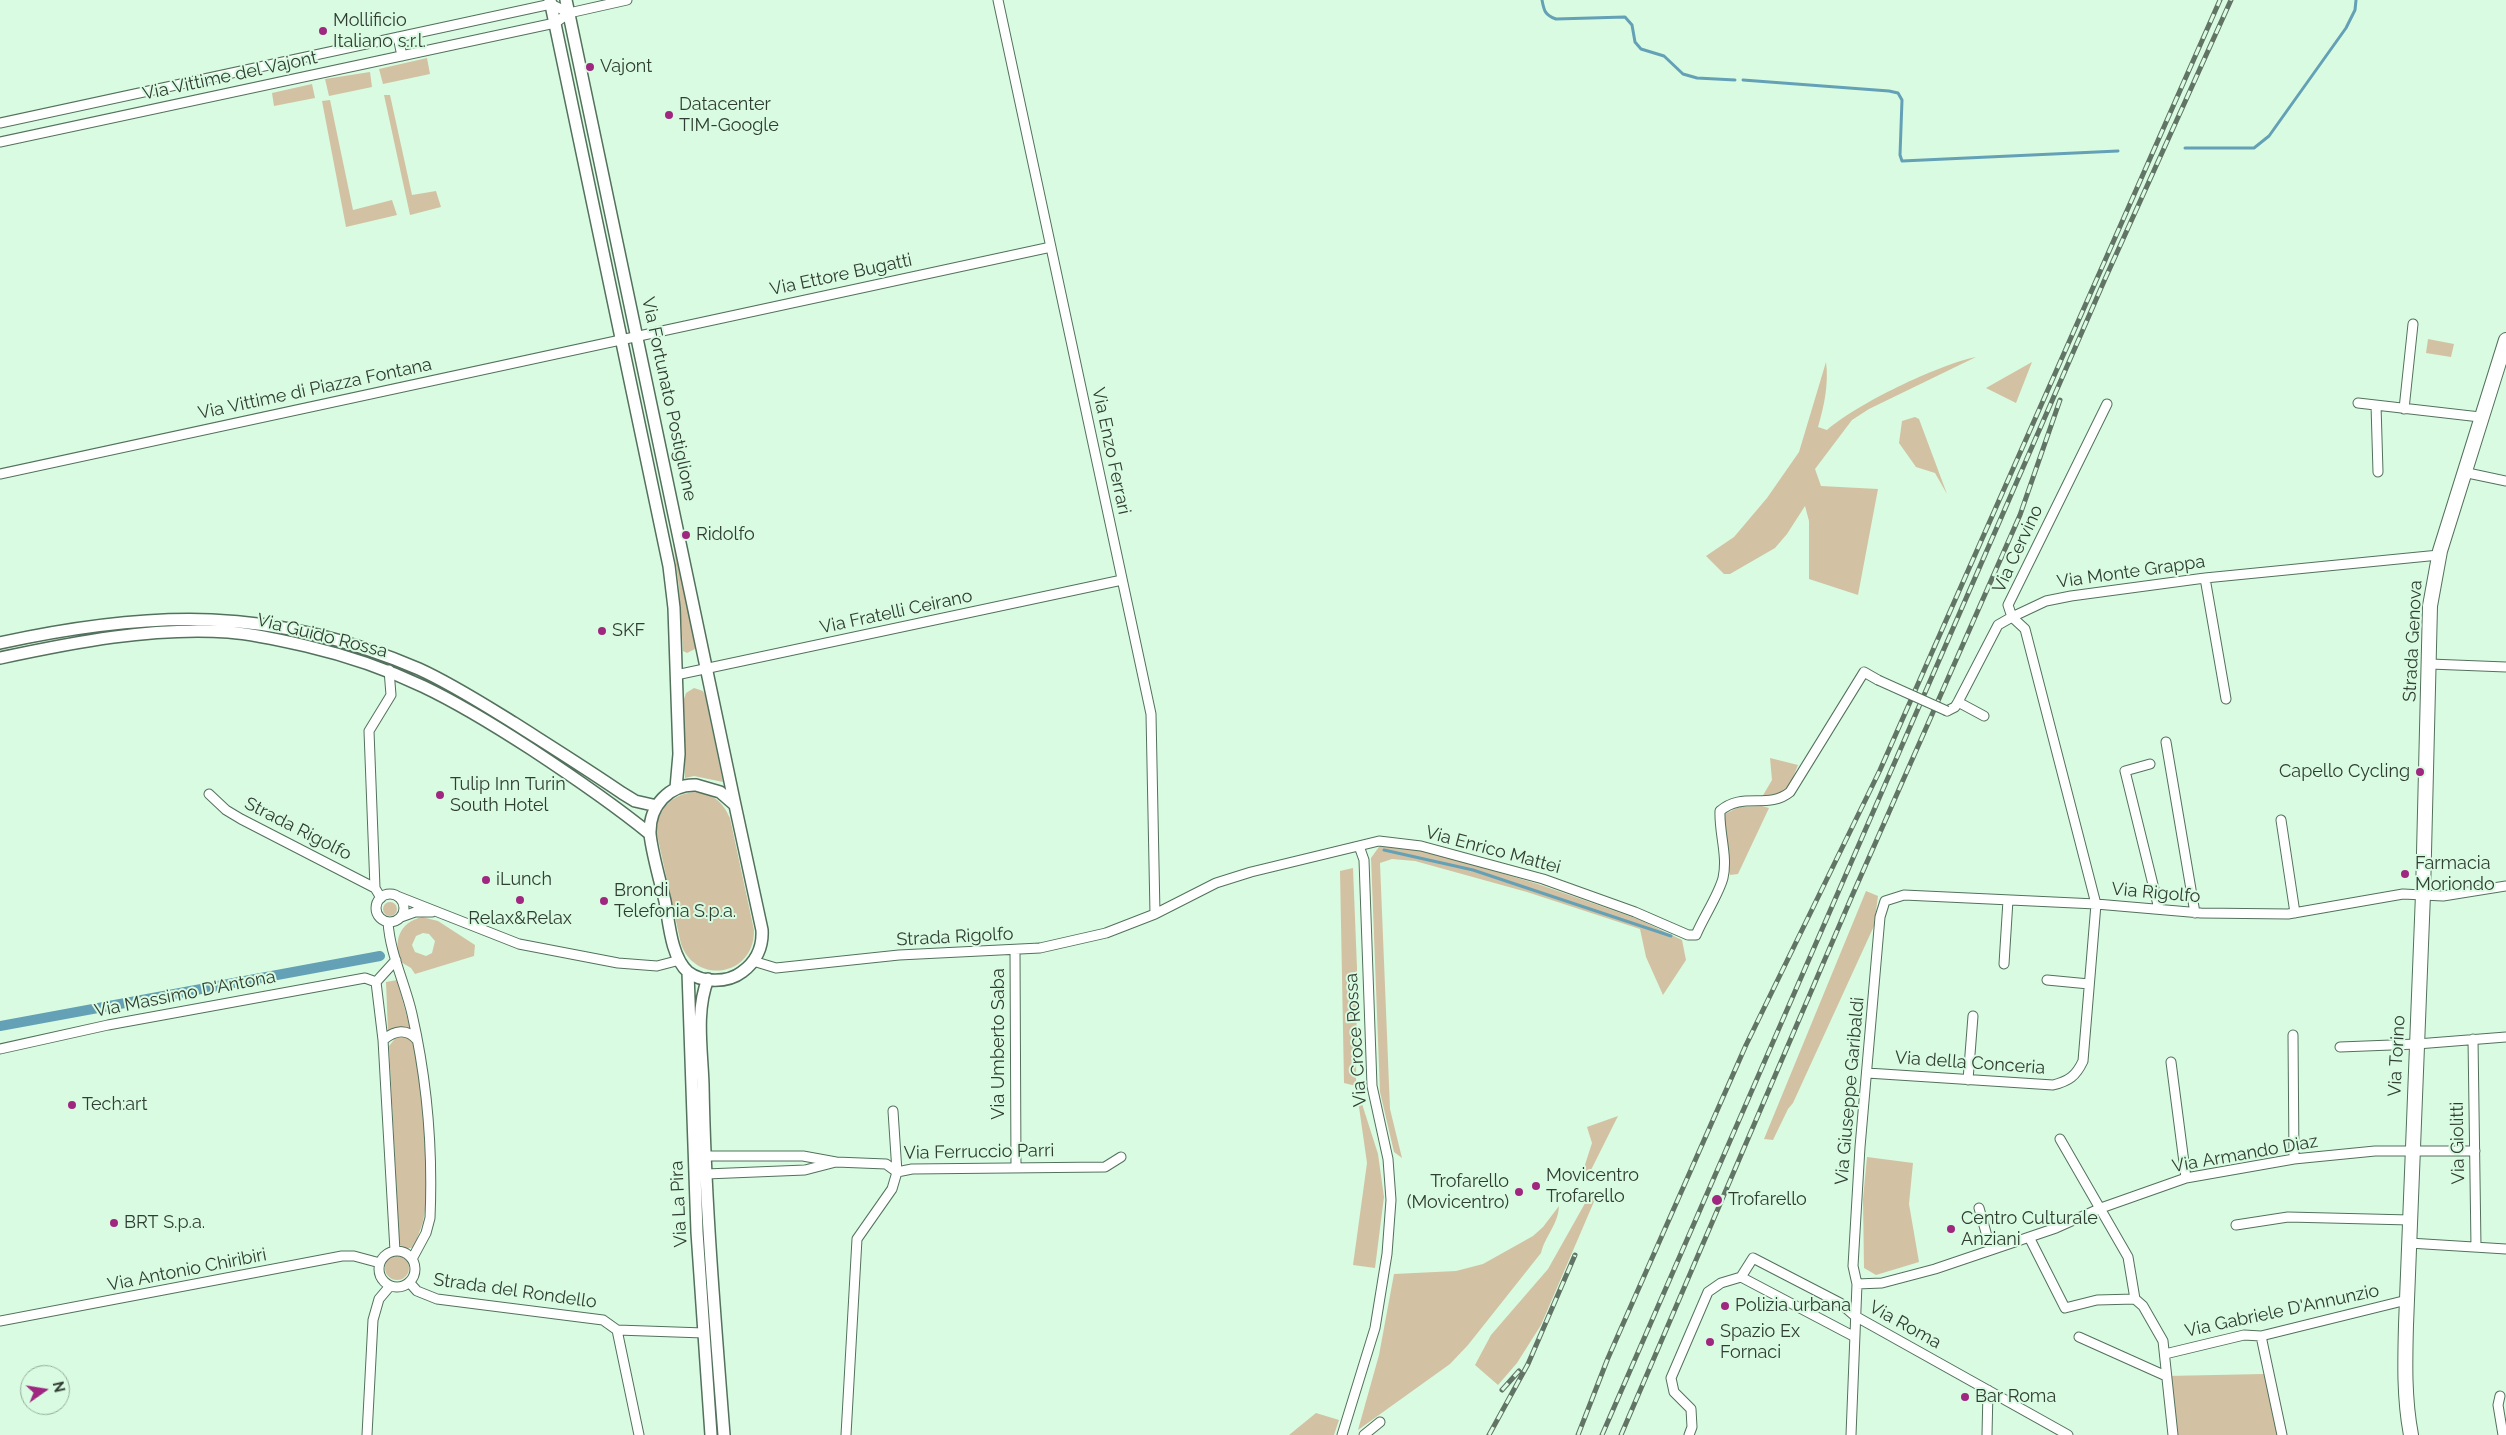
<!DOCTYPE html>
<html>
<head>
<meta charset="utf-8">
<style>
  body { margin:0 }
  #map { position:relative; width:2506px; height:1435px; overflow:hidden; background:#d9fbe1; font-family:Raleway,sans-serif }
  canvas { display:block }
  .north { position:absolute; left:20px; top:1365px; width:50px; height:50px; box-sizing:border-box; background:#d9fbe1; border:1px solid #95af9b; border-radius:50%; rotate:77deg; font-size:14px; font-weight:700; line-height:20px; text-align:center; color:#303d33 }
  .north::after { content:''; display:block; margin:auto; width:18px; height:22px; background:#9f2780; clip-path:polygon(50% 0,100% 100%,50% 72%,0 100%) }
</style>
</head>
<body>
<div id="map">
<canvas width="2506" height="1435"></canvas>
<div class="north">N</div>
</div>
<script>
const context = document.querySelector('canvas').getContext('2d');
context.lineJoin = 'round';
function fill(path, color) { context.fillStyle = color; context.fill(path, 'evenodd'); }
function strokePath(path, color, width, dash) { context.strokeStyle = color; context.lineWidth = width; context.lineCap = dash ? 'butt' : 'round'; context.setLineDash(dash || []); context.stroke(path); }
function write(font, color, halo, rows, align = 'center') {
  context.font = font + ' Raleway,sans-serif'; context.lineWidth = 4; context.setLineDash([]); context.textBaseline = 'middle'; context.strokeStyle = halo; context.fillStyle = color; for (const [text, x, y, turn = 0] of rows) {
    context.save(); context.translate(x, y); context.rotate((+turn || 0) * Math.PI / 180); context.textAlign = isNaN(turn) ? turn : align; if (halo) context.strokeText(text, 0, 0); context.fillText(text, 0, 0); context.restore();
  }
}
const green = new Path2D(`
  M 427,58 L 430,74 L 383,84 L 379,69 Z
  M 370,72 L 372,87 L 329,96 L 325,79 Z
  M 312,84 L 315,98 L 274,106 L 272,93 Z
  M 384,95 L 390,95 L 412,195 L 436,191 L 441,207 L 410,215 Z
  M 330,100 L 353,210 L 392,200 L 397,215 L 346,227 L 322,101 Z
  M 2428,339 L 2454,344 L 2451,357 L 2426,353 Z
  M 1976,357 L 1869,409 L 1852,420 L 1815,469 L 1821,486 L 1878,489 L 1858,595 L 1809,579 L 1809,521 L 1805,506 L 1787,534 L 1775,548 L 1730,574 L 1724,574 L 1706,556 L 1734,537 L 1767,498 L 1799,452 L 1826,362 C 1829,383 1824,407 1818,427 L 1827,430 C 1857,404 1937,365 1976,357 Z
  M 2032,362 L 2016,403 L 1986,388 Z
  M 1915,417 L 1919,419 L 1947,494 L 1935,473 L 1916,467 L 1899,443 L 1902,421 Z
  M 675,541 L 696,644 L 695,649 L 687,653 L 683,651 L 679,587 L 673,542 Z
  M 694,688 L 703,691 L 705,695 L 723,782 L 694,776 L 685,778 L 684,699 L 686,693 Z
  M 1770,758 L 1798,765 C 1789,788 1788,793 1762,797 L 1772,780 Z
  M 693,792 C 713,793 722,801 730,818 L 754,930 C 755,976 696,986 681,944 L 656,830 C 659,809 671,795 693,792 Z
  M 1762,806 L 1769,808 L 1738,874 L 1730,875 L 1723,834 L 1725,814 L 1739,807 Z
  M 1381,844 L 1416,848 L 1538,884 L 1638,919 L 1682,940 L 1686,960 L 1663,995 L 1646,957 L 1640,929 L 1527,892 L 1415,861 L 1392,859 L 1380,863 L 1390,1109 L 1402,1158 L 1394,1152 L 1380,1092 L 1371,858 Z
  M 1353,868 L 1357,968 L 1356,1085 L 1378,1154 L 1384,1197 L 1375,1268 L 1353,1265 L 1367,1163 L 1356,1086 L 1344,1083 L 1340,871 Z
  M 1866,891 L 1878,896 L 1874,926 L 1793,1103 L 1788,1109 L 1773,1140 L 1764,1139 Z
  M383 909a7 7 0 1 1 14 0a7 7 0 1 1-14 0Z
  M 422,917 L 438,921 L 475,945 L 474,956 L 415,974 L 411,968 L 401,962 C 393,941 399,923 422,917 ZM 423,933 L 429,934 L 435,941 L 432,953 L 426,956 L 415,952 L 412,945 L 416,936 Z
  M 397,980 L 410,1028 L 397,1028 L 388,1032 L 386,982 Z
  M 398,1035 L 408,1036 L 413,1043 L 423,1098 L 427,1198 L 423,1222 L 414,1247 L 407,1249 L 400,1245 L 399,1235 L 389,1046 Z
  M 1618,1116 L 1587,1178 L 1582,1174 L 1592,1143 L 1587,1127 Z
  M 1867,1157 L 1913,1163 L 1909,1204 L 1919,1262 L 1876,1275 L 1864,1268 L 1863,1199 Z
  M 1599,1190 L 1541,1325 L 1517,1363 L 1498,1385 L 1475,1365 L 1491,1335 L 1548,1269 L 1588,1198 Z
  M 1559,1206 C 1558,1225 1545,1236 1541,1253 L 1468,1345 L 1450,1364 L 1358,1430 L 1379,1355 L 1394,1274 L 1456,1271 L 1483,1264 L 1533,1236 L 1543,1227 Z
  M385 1268a12 12 0 1 1 24 0a12 12 0 1 1-24 0Z
  M 2264,1374 L 2277,1435 L 2173,1435 L 2166,1376 Z
  M 1316,1413 L 1339,1420 L 1334,1435 L 1289,1435 Z`);
const stream = new Path2D(`
  M 1542,0 C 1544,11 1545,15 1556,19 L 1625,17 L 1632,25 L 1635,42 L 1641,49 L 1664,56 L 1683,74 L 1697,78 L 1735,80
  M 1743,80 L 1889,91 L 1898,93 L 1902,100 L 1900,155 L 1902,161 L 2118,151
  M 2185,148 L 2254,148 L 2269,136 L 2346,28 L 2355,10 L 2356,0
  M 1384,850 L 1473,870 L 1671,936`);
const canal = new Path2D(`
  M 0,1026 L 380,956`);
const minor = new Path2D(`
  M 998,0 L 1151,714 L 1155,914
  M 398,37 L 402,56
  M 0,123 L 551,4 L 569,13
  M 0,142 L 555,23 L 569,13 L 627,0
  M 2358,403 L 2480,417
  M 2376,405 L 2378,472
  M 2404,409 L 2413,324
  M 2463,472 L 2506,481
  M 0,474 L 1051,247
  M 2205,578 L 2226,699
  M 2430,664 L 2506,667
  M 676,675 L 1122,580
  M 1958,702 L 1984,716
  M 1947,711 L 1955,707 L 1958,702 L 1998,625 L 2012,617 L 2008,605 L 2107,404
  M 2166,742 L 2195,913
  M 2150,764 L 2125,771 L 2159,909
  M 209,794 L 226,810 L 241,819 L 375,888
  M 2281,820 L 2295,913
  M376 908a14 14 0 1 1 28 0a14 14 0 1 1-28 0Z
  M 397,896 L 519,944 L 618,963 L 657,966 L 680,960
  M 381,898 L 375,888 L 369,731 L 391,695 L 389,670
  M 401,917 L 415,912 L 432,912
  M 388,922 C 390,954 405,983 412,1014 C 427,1080 433,1149 430,1218 L 426,1233 L 412,1259
  M 1015,950 L 1016,1168
  M 753,961 L 776,968 L 899,955 L 1040,948 L 1106,933 L 1155,914 L 1216,883 L 1251,872 L 1379,841 L 1421,846 L 1543,879 L 1635,912 L 1688,935 L 1696,935 C 1703,918 1719,894 1723,878 C 1728,856 1719,833 1720,811 C 1743,791 1768,810 1790,792 L 1864,672 L 1878,680
  M 2004,964 L 2008,900
  M 2047,980 L 2089,984
  M 2293,1035 L 2294,1159
  M 2473,1039 L 2476,1247
  M 383,1040 C 395,1030 407,1028 417,1040
  M 2340,1047 L 2417,1044 L 2506,1037
  M 0,1049 L 108,1025 L 365,978 L 376,982
  M 2171,1062 L 2186,1178
  M 1867,1073 L 2053,1085 C 2069,1081 2076,1076 2083,1061 L 2096,904 L 2025,629 L 2012,617 L 2046,601 L 2071,596 L 2205,578 L 2439,555
  M 1968,1080 L 1973,1016
  M 2060,1139 L 2128,1257 L 2135,1299 L 2143,1306 L 2163,1341 L 2173,1435
  M 705,1156 L 803,1156 L 836,1162 L 805,1170 L 706,1174
  M 836,1162 L 886,1164 L 897,1172 L 912,1169 L 1105,1167 L 1121,1157
  M 1979,1208 L 1991,1250
  M 2236,1225 L 2288,1217 L 2410,1220
  M 2029,1237 L 2065,1308 L 2097,1300 L 2135,1299
  M 2409,1243 L 2506,1249
  M379 1269a18 18 0 1 1 36 0a18 18 0 1 1-36 0Z
  M 395,1251 L 383,1040 L 376,982 L 396,960
  M 409,1282 L 417,1291 L 437,1299 L 603,1320 L 617,1330 L 639,1435
  M 1857,1284 L 1882,1283 L 1935,1269 L 2056,1228 L 2101,1208 L 2186,1178 L 2294,1159 L 2375,1151 L 2475,1151
  M 0,1321 L 342,1256 L 354,1256 L 380,1263
  M 617,1330 L 704,1333
  M 1853,1336 L 1741,1277 L 1753,1258 L 1840,1303 L 1855,1316 L 2068,1435
  M 2261,1336 L 2282,1435
  M 2079,1337 L 2166,1376
  M 2165,1354 L 2244,1335 L 2261,1336 L 2407,1300
  M 2500,1396 L 2498,1405 L 2503,1435
  M 367,1435 L 373,1320 L 379,1299 L 390,1286
  M 846,1435 L 857,1239 L 892,1189 L 897,1172 L 893,1111
  M 1342,1435 L 1375,1328 L 1387,1254 L 1391,1200 L 1388,1159 L 1372,1086 L 1364,860 L 1359,846
  M 1364,1435 L 1380,1422
  M 1689,1435 L 1692,1427 L 1691,1409 L 1674,1392 L 1671,1378 L 1708,1292 L 1721,1283 L 1741,1277
  M 1851,1435 L 1857,1284 L 1853,1266 L 1860,1147 L 1880,917 L 1885,901 L 1904,895 L 2096,904 L 2201,913 L 2288,914 L 2403,894 L 2443,896 L 2506,886
  M 1987,1435 L 1988,1390`);
const tertiary = new Path2D(`
  M 550,0 L 669,566 L 674,608 L 679,754 L 676,788
  M 566,0 L 735,805
  M 0,643 C 151,610 273,606 419,669 C 452,684 483,704 514,723 C 550,746 587,769 622,793 L 635,801 L 657,806
  M 0,658 C 75,642 151,627 228,632 C 254,634 280,640 306,646 C 396,667 454,699 531,749 C 572,776 612,803 650,834
  M 696,785 L 720,792 L 735,805 L 762,930 C 763,947 756,962 742,972 C 728,983 702,983 688,972 C 671,957 669,922 665,901 C 660,881 652,853 650,834 C 649,806 669,784 696,785 Z
  M 688,972 L 697,1232 L 711,1435
  M 708,979 C 695,1011 702,1051 703,1085 C 705,1202 715,1318 724,1435`);
const primary = new Path2D(`
  M 2411,1435 C 2404,1398 2405,1362 2406,1325 L 2423,894 L 2430,606 L 2440,551 L 2506,340`);
const rail = new Path2D(`
  M 1502,1390 L 1519,1371
  M 1489,1435 L 1528,1364 L 1575,1255
  M 1578,1435 L 1608,1358 L 1746,1045 L 1880,770 L 2220,0
  M 1602,1435 L 2105,279 L 2231,0
  M 1621,1435 L 1852,896 L 2020,515 L 2060,400`);
const minorBridge = new Path2D(`
  M 1878,680 L 1947,711`);
const markers = [
  [323,31,5,"#9f2780"],
  [590,67,5,"#9f2780"],
  [669,115,5,"#9f2780"],
  [686,535,5,"#9f2780"],
  [602,631,5,"#9f2780"],
  [2420,772,5,"#9f2780"],
  [440,795,5,"#9f2780"],
  [2405,874,5,"#9f2780"],
  [486,880,5,"#9f2780"],
  [520,900,5,"#9f2780"],
  [604,901,5,"#9f2780"],
  [72,1105,5,"#9f2780"],
  [1536,1186,5,"#9f2780"],
  [1519,1192,5,"#9f2780"],
  [1717,1200,6,"#9f2780"],
  [114,1223,5,"#9f2780"],
  [1951,1229,5,"#9f2780"],
  [1725,1306,5,"#9f2780"],
  [1710,1342,5,"#9f2780"],
  [1965,1397,5,"#9f2780"]
];
const poiNames = [
  ["Mollificio",333,21],
  ["Italiano s.r.l.",333,42],
  ["Vajont",600,67],
  ["Datacenter",679,105],
  ["TIM-Google",679,126],
  ["Ridolfo",696,535],
  ["SKF",612,631],
  ["Capello Cycling",2410,772,"right"],
  ["Tulip Inn Turin",450,785],
  ["South Hotel",450,806],
  ["Farmacia",2415,864],
  ["Moriondo",2415,885],
  ["iLunch",496,880],
  ["Brondi",614,891],
  ["Telefonia S.p.a.",614,912],
  ["Relax&Relax",520,919,"center"],
  ["Tech:art",82,1105],
  ["Movicentro",1546,1176],
  ["Trofarello",1546,1197],
  ["Trofarello",1509,1182,"right"],
  ["(Movicentro)",1509,1203,"right"],
  ["Trofarello",1728,1200],
  ["Centro Culturale",1961,1219],
  ["Anziani",1961,1240],
  ["BRT S.p.a.",124,1223],
  ["Polizia urbana",1735,1306],
  ["Spazio Ex",1720,1332],
  ["Fornaci",1720,1353],
  ["Bar Roma",1975,1397]
];
const streetNames = [
  ["Via Vittime del Vajont",230,76,-12],
  ["Via Ettore Bugatti",841,275,-12],
  ["Via Vittime di Piazza Fontana",315,389,-12],
  ["Via Fortunato Postiglione",669,399,78],
  ["Via Enzo Ferrari",1111,451,78],
  ["Via Cervino",2018,549,-65],
  ["Via Monte Grappa",2131,572,-8],
  ["Via Fratelli Ceirano",896,612,-12],
  ["Via Guido Rossa",322,636,14],
  ["Strada Genova",2413,641,-87],
  ["Strada Rigolfo",298,829,27],
  ["Via Enrico Mattei",1493,850,15],
  ["Via Rigolfo",2156,893,5],
  ["Strada Rigolfo",955,937,-3],
  ["Via Massimo D'Antona",185,994,-11],
  ["Via Croce Rossa",1356,1040,-94],
  ["Via Umberto Saba",999,1044,-90],
  ["Via Torino",2397,1056,-87],
  ["Via della Conceria",1970,1063,4],
  ["Via Giuseppe Garibaldi",1850,1091,-85],
  ["Via Giolitti",2458,1143,-91],
  ["Via Ferruccio Parri",979,1152,-1],
  ["Via Armando Diaz",2245,1154,-10],
  ["Via La Pira",679,1204,-93],
  ["Via Antonio Chiribiri",187,1270,-11],
  ["Strada del Rondello",515,1291,8],
  ["Via Gabriele D'Annunzio",2282,1311,-12],
  ["Via Roma",1905,1325,29]
];
fill(green, '#d2c2a3');
strokePath(stream, '#64a1b6', 3);
strokePath(canal, '#64a1b6', 10);
strokePath(minor, '#53715c', 11);
strokePath(tertiary, '#53715c', 14);
strokePath(primary, '#53715c', 16);
strokePath(minor, '#fff', 9);
strokePath(tertiary, '#fff', 11);
strokePath(primary, '#fff', 14);
strokePath(rail, '#617465', 5);
strokePath(rail, '#d9fbe1', 3, [9]);
strokePath(minorBridge, '#53715c', 11, []);
strokePath(minorBridge, '#fff', 9);
for (const [x, y, r, color] of markers) { const dot = new Path2D(); dot.arc(x, y, r, 0, 2 * Math.PI); context.fillStyle = color; context.fill(dot); strokePath(dot, '#d9fbe1', 2); }
write('18px', '#303d33', '#d9fbe1', poiNames, 'left');
write('18px', '#303d33', '#d9fbe1', streetNames);
</script>
</body>
</html>
